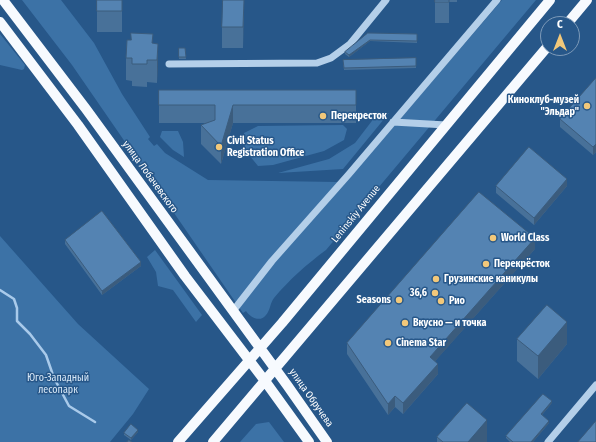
<!DOCTYPE html>
<html>
<head>
<meta charset="utf-8">
<style>
  body { margin:0 }
  #map { position:relative; width:596px; height:442px; overflow:hidden; background:#275789; font-family:"Fira Sans Condensed",sans-serif }
  canvas { display:block }
  .north { position:absolute; left:540px; top:16px; width:40px; height:40px; box-sizing:border-box; background:#275789; border:1px solid #7d9ab8; border-radius:50%; rotate:0deg; font-size:11px; font-weight:700; line-height:16px; text-align:center; color:#fff }
  .north::after { content:''; display:block; margin:auto; width:14px; height:18px; background:#f2c87a; clip-path:polygon(50% 0,100% 100%,50% 72%,0 100%) }
</style>
</head>
<body>
<div id="map">
<canvas width="596" height="442"></canvas>
<div class="north">С</div>
</div>
<script>
const context = document.querySelector('canvas').getContext('2d');
context.lineJoin = 'round';
function fill(path, color) { context.fillStyle = color; context.fill(path, 'evenodd'); }
function strokePath(path, color, width, dash) { context.strokeStyle = color; context.lineWidth = width; context.lineCap = dash ? 'butt' : 'round'; context.setLineDash(dash || []); context.stroke(path); }
function write(font, color, halo, rows, align = 'center') {
  context.font = font + ' "Fira Sans Condensed",sans-serif'; context.lineWidth = 3; context.setLineDash([]); context.textBaseline = 'middle'; context.strokeStyle = halo; context.fillStyle = color; for (const [text, x, y, turn = 0] of rows) {
    context.save(); context.translate(x, y); context.rotate((+turn || 0) * Math.PI / 180); context.textAlign = isNaN(turn) ? turn : align; if (halo) context.strokeText(text, 0, 0); context.fillText(text, 0, 0); context.restore();
  }
}
const green = new Path2D(`
  M 22,0 L 61,0 L 94,43 L 122,94 L 150,137 L 148,139 L 154,146 L 157,144 L 165,153 L 208,180 L 337,182 L 343,185 L 502,0 L 536,0 L 326,250 C 307,264 289,280 274,298 C 270,303 270,311 266,315 C 260,323 250,317 246,311 L 243,313 L 72,65 Z
  M 0,34 L 25,65 L 24,69 L 22,70 L 0,65 Z
  M 378,113 L 389,113 L 343,169 L 278,173 L 329,159 L 355,143 Z
  M 343,125 L 347,129 L 344,140 L 324,151 L 273,165 L 258,166 L 245,150 L 244,133 L 258,126 Z
  M 162,131 L 178,131 L 183,142 L 184,157 L 173,150 L 160,137 Z
  M 0,236 L 78,324 L 149,389 L 133,414 L 110,442 L 0,442 Z
  M 155,250 L 202,315 L 196,322 L 173,290 L 158,286 L 156,272 L 147,257 Z
  M 269,422 L 284,442 L 240,442 L 256,424 Z`);
const stream = new Path2D(`
  M 0,290 L 14,299 L 17,308 L 17,321 L 30,334 L 46,355 L 54,378 L 69,406 L 95,422`);
const minor = new Path2D(`
  M 169,64 L 317,63 L 331,58 L 350,44 L 386,0
  M 393,122 L 446,125
  M 233,311 L 272,261 L 349,174 L 497,0
  M 548,442 L 596,385`);
const major = new Path2D(`
  M 3,0 L 86,109 L 287,385 L 327,442
  M 0,22 L 78,125 L 185,276 L 265,381 L 309,442
  M 567,24 L 587,0
  M 178,442 L 282,323 L 550,0
  M 213,442 L 548,46`);
const wall = new Path2D(`
  M 97,0 L 122,0 L 122,32 L 97,32 Z
  M 244,0 L 243,48 L 222,48 L 222,27 Z
  M 435,0 L 457,0 L 457,2 L 449,2 L 449,23 L 435,23 Z
  M 368,33 L 417,34 L 417,43 L 370,41 L 349,57 L 345,54 L 345,52 Z
  M 153,44 L 158,44 L 157,83 L 147,82 L 147,87 L 132,86 L 132,81 L 126,80 L 126,58 Z
  M 179,48 L 185,48 L 186,59 L 179,59 Z
  M 416,58 L 416,68 L 344,70 L 343,60 Z
  M 596,78 L 596,152 L 593,155 L 560,127 L 560,119 Z
  M 159,90 L 356,90 L 356,123 L 233,123 L 221,164 L 201,144 L 201,125 L 207,123 L 159,123 Z
  M 496,186 L 567,186 L 534,225 L 496,193 Z
  M 65,240 L 141,266 L 102,295 L 65,244 Z
  M 535,249 L 435,361 L 438,374 L 403,414 L 395,407 L 388,415 L 347,354 L 347,343 Z
  M 517,339 L 567,344 L 538,379 L 517,361 Z
  M 552,403 L 542,415 L 549,423 L 533,442 L 510,442 L 506,438 L 506,436 Z
  M 138,432 L 131,440 L 124,435 L 124,433 Z
  M 437,437 L 487,442 L 437,442 Z`);
const shadedWall = new Path2D(`
  M 244,0 L 243,48 L 243,27 Z
  M 370,40 L 370,41 L 349,57 L 349,55 Z
  M 158,44 L 158,66 L 157,83 L 157,60 Z
  M 233,105 L 233,123 L 221,164 L 221,146 Z
  M 596,144 L 596,152 L 593,155 L 593,147 Z
  M 567,179 L 567,186 L 534,225 L 534,218 Z
  M 535,238 L 535,249 L 430,367 L 430,357 Z
  M 141,262 L 141,266 L 102,295 L 102,291 Z
  M 567,322 L 567,344 L 538,379 L 538,356 Z
  M 438,364 L 438,374 L 403,414 L 403,403 Z
  M 395,396 L 395,407 L 388,415 L 388,404 Z
  M 552,401 L 552,403 L 541,416 L 541,414 Z
  M 487,420 L 487,442 L 468,442 Z
  M 549,421 L 549,423 L 533,442 L 531,442 Z
  M 138,430 L 138,432 L 131,440 L 131,438 Z`);
const building = new Path2D(`
  M 97,0 L 122,0 L 122,11 L 97,11 Z
  M 223,0 L 244,0 L 243,27 L 222,27 Z
  M 435,0 L 449,0 L 449,2 L 435,2 Z
  M 131,33 L 153,34 L 152,43 L 158,44 L 157,60 L 147,60 L 147,64 L 132,64 L 132,58 L 126,58 L 127,40 L 131,40 Z
  M 368,33 L 417,34 L 417,41 L 370,40 L 349,55 L 345,52 Z
  M 179,48 L 185,48 L 186,57 L 179,57 Z
  M 416,58 L 416,66 L 344,68 L 343,60 Z
  M 596,78 L 596,144 L 593,147 L 560,119 Z
  M 159,90 L 356,90 L 356,105 L 233,105 L 221,146 L 201,125 L 215,120 L 215,105 L 159,105 Z
  M 529,147 L 567,179 L 534,218 L 496,186 Z
  M 479,192 L 535,238 L 430,357 L 438,364 L 403,403 L 395,396 L 388,404 L 347,343 Z
  M 102,211 L 141,262 L 102,291 L 65,240 Z
  M 547,305 L 567,322 L 538,356 L 517,339 Z
  M 543,394 L 552,401 L 541,414 L 549,421 L 531,442 L 513,442 L 506,436 Z
  M 467,403 L 487,420 L 468,442 L 443,442 L 437,437 Z
  M 596,421 L 596,442 L 578,442 Z
  M 131,424 L 138,430 L 131,438 L 124,433 Z
  M 129,440 L 132,442 L 127,442 Z`);
const markers = [
  [587,106,4,"#f2c87a"],
  [323,116,4,"#f2c87a"],
  [219,147,4,"#f2c87a"],
  [493,238,4,"#f2c87a"],
  [486,264,4,"#f2c87a"],
  [436,279,4,"#f2c87a"],
  [435,293,4,"#f2c87a"],
  [399,300,4,"#f2c87a"],
  [441,301,4,"#f2c87a"],
  [405,323,4,"#f2c87a"],
  [388,343,4,"#f2c87a"]
];
const poiNames = [
  ["Киноклуб-музей",579,100,"right"],
  ["\"Эльдар\"",579,112,"right"],
  ["Перекресток",331,116],
  ["Civil Status",227,141],
  ["Registration Office",227,153],
  ["World Class",501,238],
  ["Перекрёсток",494,264],
  ["Грузинские каникулы",444,279],
  ["36,6",427,293,"right"],
  ["Seasons",391,300,"right"],
  ["Рио",449,301],
  ["Вкусно — и точка",413,323],
  ["Cinema Star",396,343]
];
const streetNames = [
  ["улица Лобачевского",150,177,54],
  ["Leninskiy Avenue",356,214,-51],
  ["улица Обручева",311,398,55]
];
const parkNames = [
  ["Юго-Западный",58,378],
  ["лесопарк",58,390]
];
fill(green, '#3c72a6');
strokePath(stream, '#a9caea', 2.5);
strokePath(minor, '#b4cfe9', 7);
strokePath(major, '#f7fafe', 10);
fill(wall, '#487199');
fill(shadedWall, '#3b5c7d');
fill(building, '#5483b2');
strokePath(building, '#3b5c7d', 1);
for (const [x, y, r, color] of markers) { const dot = new Path2D(); dot.arc(x, y, r, 0, 2 * Math.PI); context.fillStyle = color; context.fill(dot); strokePath(dot, '#275789', 1.5); }
write('bold 10px', '#fff', '#275789', poiNames, 'left');
write('10px', '#fff', '#275789', streetNames);
write('10px', '#d8e8f7', '#275789', parkNames);
</script>
</body>
</html>
